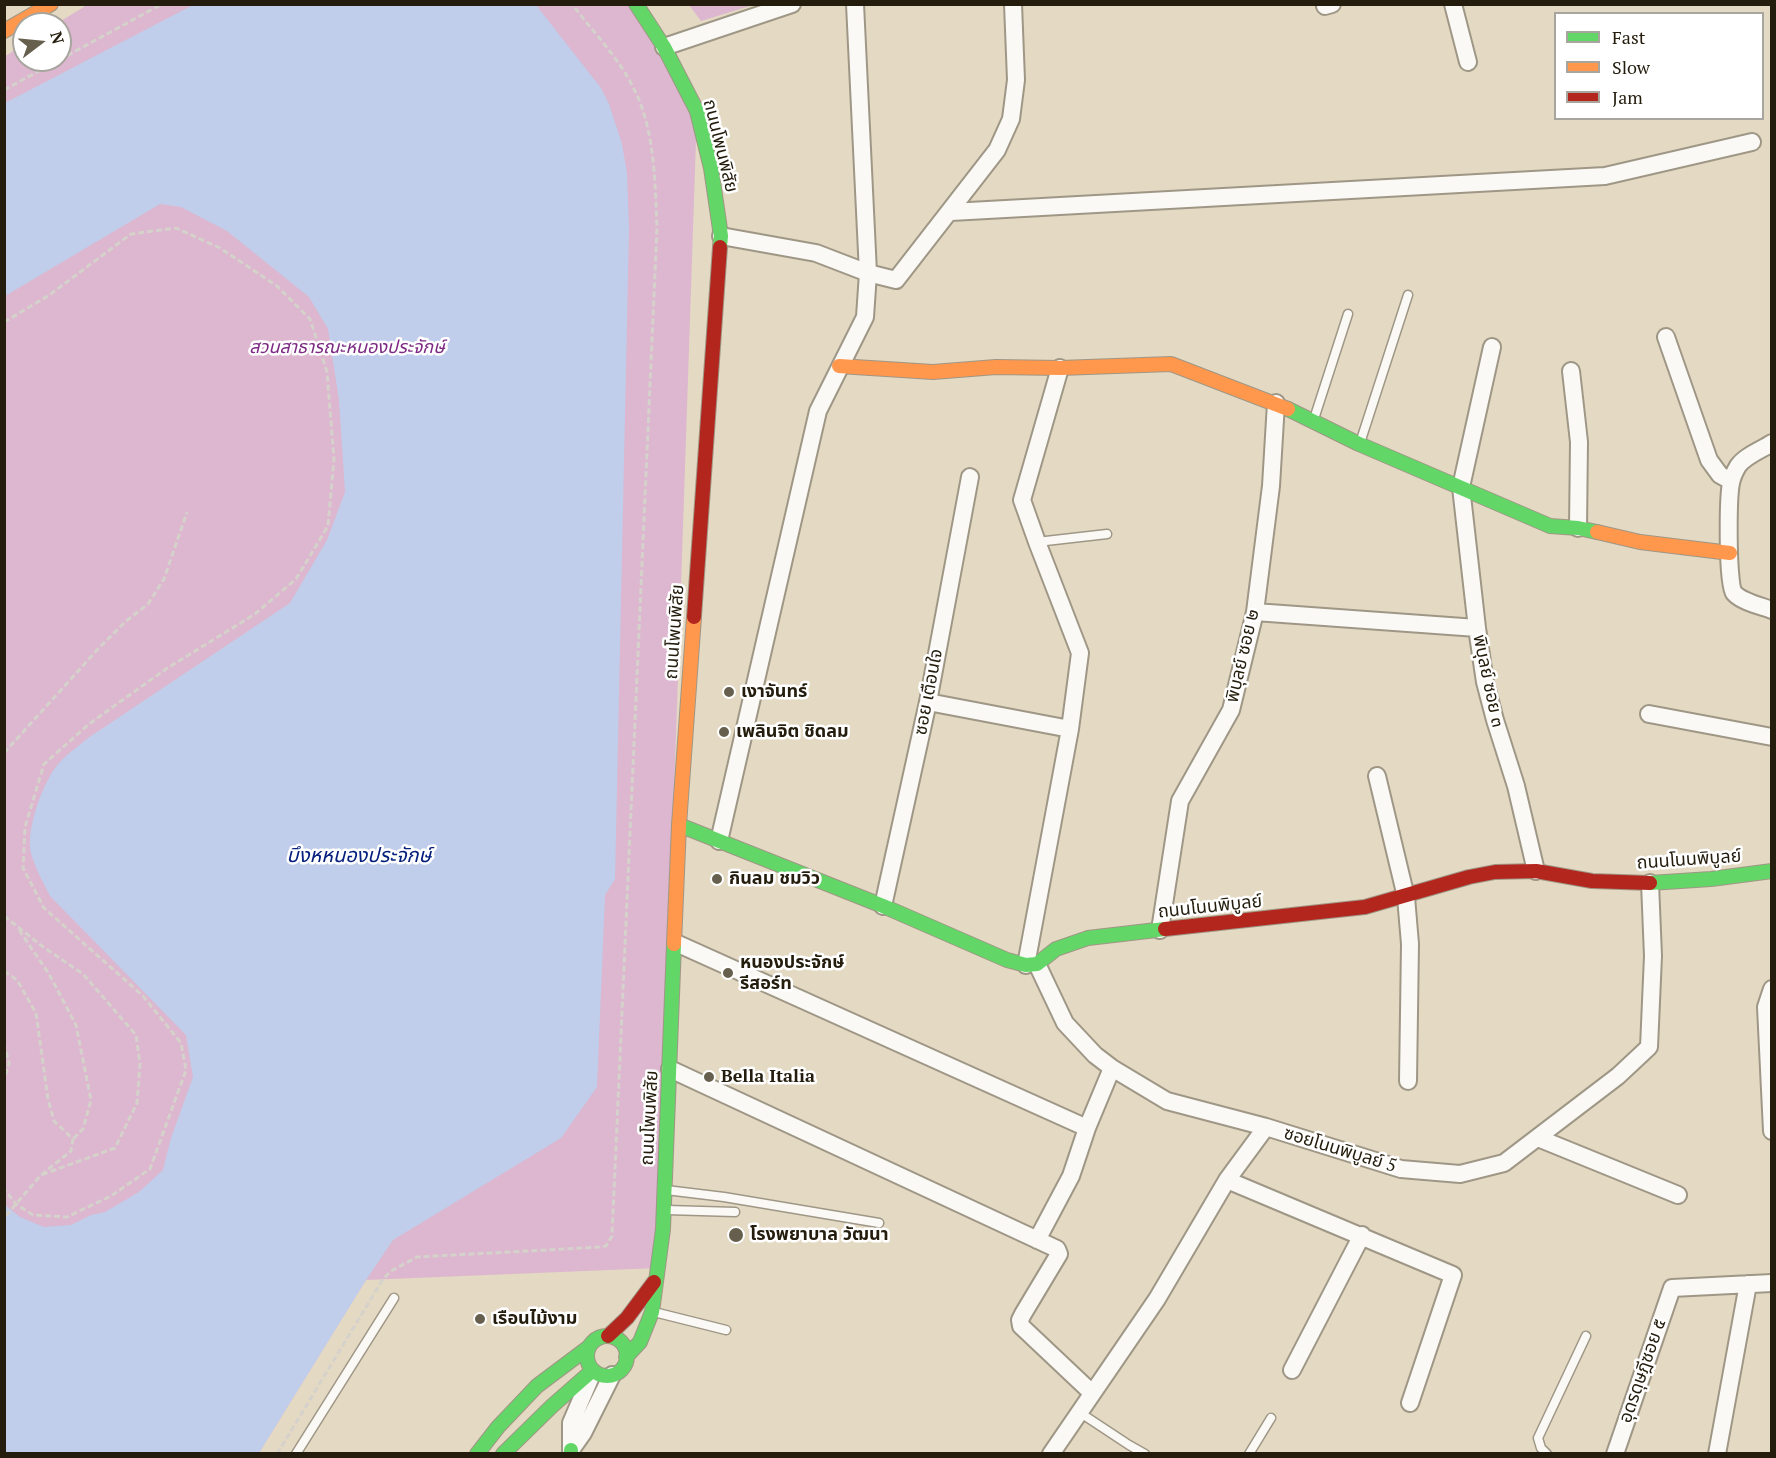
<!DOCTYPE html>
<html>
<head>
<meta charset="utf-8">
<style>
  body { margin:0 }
  #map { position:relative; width:1776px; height:1458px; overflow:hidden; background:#e4d9c3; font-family:"PT Serif",serif }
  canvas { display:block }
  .frame { position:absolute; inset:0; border:6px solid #241d0d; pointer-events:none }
  .legend { position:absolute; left:1554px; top:12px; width:210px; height:108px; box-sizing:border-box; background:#fff; border:2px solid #a7a59e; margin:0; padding:8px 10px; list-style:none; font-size:18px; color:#241d0d }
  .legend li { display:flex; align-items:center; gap:12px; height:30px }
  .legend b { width:30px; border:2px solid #a7a59e }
  .north { position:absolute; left:12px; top:12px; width:60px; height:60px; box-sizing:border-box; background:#fff; border:2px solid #a7a59e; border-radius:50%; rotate:74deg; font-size:16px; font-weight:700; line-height:24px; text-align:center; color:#241d0d }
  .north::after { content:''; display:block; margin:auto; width:21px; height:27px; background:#675f4d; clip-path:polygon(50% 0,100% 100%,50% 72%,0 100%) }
</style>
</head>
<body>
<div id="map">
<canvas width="1776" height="1458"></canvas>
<div class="frame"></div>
<ul class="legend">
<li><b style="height:8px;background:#63d668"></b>Fast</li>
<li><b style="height:8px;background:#ff974d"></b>Slow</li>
<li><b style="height:8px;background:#b3261e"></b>Jam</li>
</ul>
<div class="north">N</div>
</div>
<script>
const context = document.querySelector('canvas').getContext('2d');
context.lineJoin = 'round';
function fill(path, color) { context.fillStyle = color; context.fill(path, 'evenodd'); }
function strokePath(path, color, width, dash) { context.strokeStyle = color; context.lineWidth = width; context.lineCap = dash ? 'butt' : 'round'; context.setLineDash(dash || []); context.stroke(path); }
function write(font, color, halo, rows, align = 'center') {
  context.font = font + ' "PT Serif","Noto Sans Thai",serif'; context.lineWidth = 5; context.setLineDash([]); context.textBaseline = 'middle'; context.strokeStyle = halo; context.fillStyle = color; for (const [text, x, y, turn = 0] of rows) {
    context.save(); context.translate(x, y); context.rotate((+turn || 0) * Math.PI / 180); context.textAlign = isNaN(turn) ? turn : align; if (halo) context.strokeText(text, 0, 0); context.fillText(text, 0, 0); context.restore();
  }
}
const green = new Path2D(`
  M 87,5 L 641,5 L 697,111 L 658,1268 L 366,1280 L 259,1453 L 5,1453 L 4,57 L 24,44 L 24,60 L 60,60 L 60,24 L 56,24 Z
  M 689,5 L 753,5 L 701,21 Z`);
const water = new Path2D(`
  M 193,5 L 536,5 L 601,88 L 609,104 L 622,144 L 627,173 L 629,228 L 615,879 L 605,895 L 597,1087 L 561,1138 L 393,1240 L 366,1280 L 259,1453 L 5,1453 L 5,1205 L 20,1217 L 44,1227 L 71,1225 L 91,1215 L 105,1212 L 139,1192 L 163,1170 L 171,1138 L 193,1077 L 186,1035 L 50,896 C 43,882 35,868 31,853 C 25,831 44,778 60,762 C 68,753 79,746 88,738 L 290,603 L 327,540 L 345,492 L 339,400 L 328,329 L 309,297 L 227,231 L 181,207 L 160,204 L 5,296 L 5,103 Z`);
const path = new Path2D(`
  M 4,90 L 162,4
  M 4,322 L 48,296 L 131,234 L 176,228 L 220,248 L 277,286 L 310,319 L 327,372 L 334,459 L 328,526 L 296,579 L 255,614 L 166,669 L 89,724 L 44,764 L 25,827 L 23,868 L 44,908 L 143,996 L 181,1043 L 186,1070 L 150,1169 L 111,1196 L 67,1217 L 33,1215 L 16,1204 L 4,1189
  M 4,753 L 98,649 L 125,622 L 148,604 L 164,579 L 187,512
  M 4,916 L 42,946 L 83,974 L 136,1035 L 140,1064 L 137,1103 L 115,1148 L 41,1175
  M 19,930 L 49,974 L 76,1025 L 91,1100 L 83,1129 L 73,1139
  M 4,971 L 17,980 L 36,1013 L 48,1099 L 54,1121 L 73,1139 L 71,1151 L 41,1175 L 4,1218
  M 4,1043 L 9,1063 L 4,1081
  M 277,1454 L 383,1279 L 391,1271 L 417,1257 L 600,1247 L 606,1246 L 612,1236 L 657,228 C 655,183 655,132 635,91 C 620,59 593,32 572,4`);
const lane = new Path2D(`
  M 1314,419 L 1348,314
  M 1360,443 L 1408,295
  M 1037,542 L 1107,534
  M 666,1190 L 724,1197 L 879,1223
  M 667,1210 L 735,1212
  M 654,1312 L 726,1330
  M 1079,1412 L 1129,1445 L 1145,1454
  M 296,1454 L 394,1298
  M 1249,1454 L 1271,1418
  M 1547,1454 L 1541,1448 L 1538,1438 L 1586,1336`);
const street = new Path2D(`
  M 1453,4 L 1468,62
  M 1325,6 L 1332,4
  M 664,47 L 792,4
  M 951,212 L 1605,176 L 1752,142
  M 721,236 L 816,253 L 868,273 L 896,280 L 997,150 L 1011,119 L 1016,80 L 1013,4
  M 1666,337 L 1709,460 L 1720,475 L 1731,481
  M 1492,347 L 1461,487 L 1477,628 L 1485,682 L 1495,720 L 1516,786 L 1536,871
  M 1571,371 L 1579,442 L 1578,528
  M 1772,443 C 1761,450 1745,456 1738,466 C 1735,471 1732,478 1731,483 C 1728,498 1727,583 1734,593 C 1742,602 1761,606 1772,610
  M 1255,612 L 1477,628
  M 928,702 L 1070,729
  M 1649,714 L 1772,737
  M 1377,776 L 1406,897 L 1410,944 L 1408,1081
  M 719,841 L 818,411 L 865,317 L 868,273 L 855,4
  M 883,906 L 928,702 L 970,477
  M 1160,930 L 1180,801 L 1231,710 L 1255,612 L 1271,486 L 1276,403
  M 676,943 L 1087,1128
  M 1037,964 L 1065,1023 L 1095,1055 L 1112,1068 L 1167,1101 L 1266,1127 L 1401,1169 L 1460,1174 L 1504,1163 L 1618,1076 L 1649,1047 L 1653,956 L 1650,883
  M 1026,965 L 1070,729 L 1080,653 L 1037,542 L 1022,500 L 1060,368
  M 1772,989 L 1766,1007 L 1772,1131
  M 670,1069 L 1057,1249 L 1059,1254 L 1023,1314 L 1020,1320 L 1021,1326 L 1092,1393
  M 1538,1138 L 1678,1195
  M 1227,1180 L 1453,1275 L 1410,1403
  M 1037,1240 L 1071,1176 L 1087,1128 L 1112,1068
  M 1292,1370 L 1362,1235
  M 571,1450 L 583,1433 L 612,1375
  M 571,1450 L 571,1423 L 592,1374
  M 1051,1454 L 1157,1299 L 1227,1180 L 1266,1127
  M 1615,1454 L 1672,1288 L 1772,1283
  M 1717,1454 L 1748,1284`);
const fast = new Path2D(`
  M 636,4 L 664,47 L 697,111 L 711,168 L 721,236 L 720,247
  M 1288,409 L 1359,444 L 1550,526 L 1578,528 L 1597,532
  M 679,825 L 883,906 L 1007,960 L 1026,965 L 1037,964 L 1056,949 L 1088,938 L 1165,929
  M 1650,883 L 1711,879 L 1772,871
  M587 1356a20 20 0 1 1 40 0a20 20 0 1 1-40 0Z
  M 626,1357 L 640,1342 L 652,1312 L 663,1229 L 674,944
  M 571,1450 L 571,1454
  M 477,1454 L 498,1427 L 537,1386 L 589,1347
  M 503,1454 L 552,1406 L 593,1370`);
const slow = new Path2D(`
  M 4,31 L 51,4
  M 839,366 L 933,372 L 996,367 L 1060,368 L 1171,364 L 1288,409
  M 1597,532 L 1640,542 L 1730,553
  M 674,944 L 679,825 L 694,617`);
const jam = new Path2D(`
  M 694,617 L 720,247
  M 1165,929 L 1365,907 L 1469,877 L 1495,872 L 1536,871 L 1592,881 L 1650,883
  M 608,1336 L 627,1318 L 654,1282`);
const markers = [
  [729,692,6,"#675f4d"],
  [724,732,6,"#675f4d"],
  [717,879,6,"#675f4d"],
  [728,973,6,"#675f4d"],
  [709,1077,6,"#675f4d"],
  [736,1235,8,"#675f4d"],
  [480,1319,6,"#675f4d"]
];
const streetNames = [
  ["ถนนโพนพิสัย",720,146,76],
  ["ถนนโพนพิสัย",675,632,-86],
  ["พิบุลย์ ซอย ๒",1243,656,-77],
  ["พิบุลย์ ซอย ๓",1488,681,78],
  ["ซอย เตือนใจ",929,692,-79],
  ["ถนนโนนพิบูลย์",1689,860,-4],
  ["ถนนโนนพิบูลย์",1210,907,-6],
  ["ถนนโพนพิสัย",650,1118,-87],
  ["ซอยโนนพิบูลย์ 5",1340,1150,17],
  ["อุดรดุษฎีซอย ๕",1643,1371,-71]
];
const parkNames = [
  ["สวนสาธารณะหนองประจักษ์",347,348]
];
const poiNames = [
  ["เงาจันทร์",741,692],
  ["เพลินจิต ชิดลม",736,732],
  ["กินลม ชมวิว",729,879],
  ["หนองประจักษ์",740,963],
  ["รีสอร์ท",740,984],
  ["Bella Italia",721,1077],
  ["โรงพยาบาล วัฒนา",750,1235],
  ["เรือนไม้งาม",492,1319]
];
const waterNames = [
  ["บึงหหนองประจักษ์",359,856]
];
fill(green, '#dcb7cf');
fill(water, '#c0ceeb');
strokePath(lane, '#9f9786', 11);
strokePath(street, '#9f9786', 20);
strokePath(fast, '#9f9786', 16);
strokePath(slow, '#9f9786', 16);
strokePath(jam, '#9f9786', 16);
strokePath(path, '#d5d1cb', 3, [6, 3]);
strokePath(lane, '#fbf9f6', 8);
strokePath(street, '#fbf9f6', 16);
strokePath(fast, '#63d668', 14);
strokePath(slow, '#ff974d', 14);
strokePath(jam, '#b3261e', 14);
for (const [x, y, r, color] of markers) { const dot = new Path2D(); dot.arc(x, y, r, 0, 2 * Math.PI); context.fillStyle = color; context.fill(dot); strokePath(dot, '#fff', 2); }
write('18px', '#241d0d', '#fff', streetNames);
write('italic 18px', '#7d2a83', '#fff', parkNames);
write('bold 18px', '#241d0d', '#fff', poiNames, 'left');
write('italic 20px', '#07207e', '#fff', waterNames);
</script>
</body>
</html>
